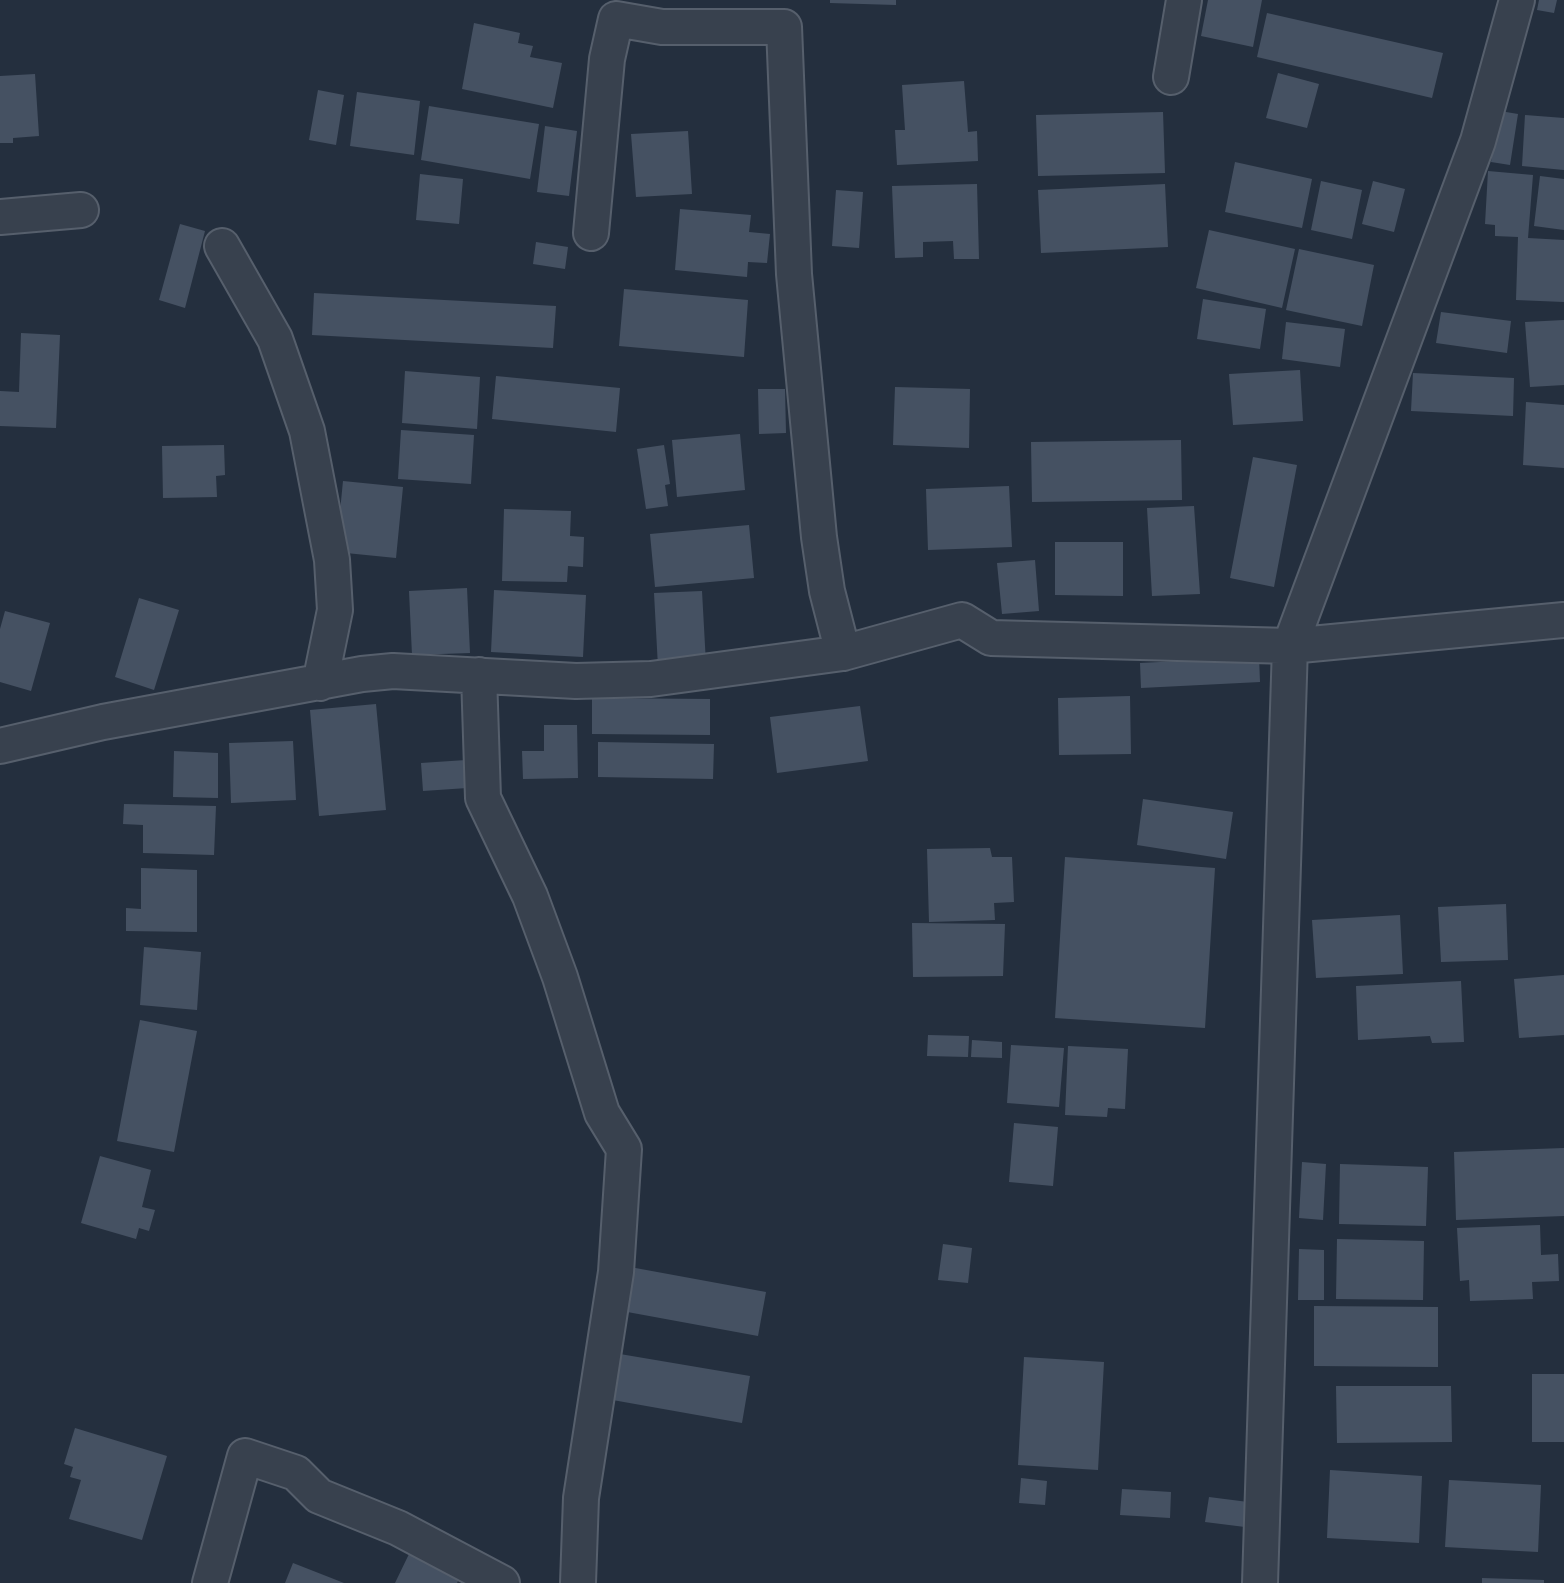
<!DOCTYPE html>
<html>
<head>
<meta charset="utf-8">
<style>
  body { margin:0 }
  canvas { display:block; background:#242f3e }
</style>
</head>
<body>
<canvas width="1564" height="1583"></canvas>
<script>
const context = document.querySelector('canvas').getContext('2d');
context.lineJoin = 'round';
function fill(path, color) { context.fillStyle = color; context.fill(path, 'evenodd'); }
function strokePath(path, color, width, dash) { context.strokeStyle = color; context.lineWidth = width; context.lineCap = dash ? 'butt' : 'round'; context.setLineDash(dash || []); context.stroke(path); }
const building = new Path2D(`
  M 830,0 L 896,0 L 896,5 L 830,3 Z
  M 1208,0 L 1262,0 L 1253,47 L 1201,36 Z
  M 1539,0 L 1557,0 L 1554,13 L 1537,10 Z
  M 1267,13 L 1443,53 L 1432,98 L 1257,57 Z
  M 474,23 L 520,33 L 518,43 L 533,46 L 530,57 L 562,63 L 553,108 L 462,89 Z
  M 1278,73 L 1319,84 L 1307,128 L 1266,118 Z
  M 35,74 L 39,136 L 13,138 L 13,143 L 0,143 L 0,76 Z
  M 964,81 L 968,132 L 977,131 L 978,161 L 897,165 L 895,130 L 905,130 L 902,85 Z
  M 318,90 L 344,95 L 336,145 L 309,140 Z
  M 357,92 L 420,101 L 414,155 L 350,146 Z
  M 429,106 L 539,124 L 530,179 L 421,160 Z
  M 1500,111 L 1518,114 L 1510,165 L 1491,162 Z
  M 1163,112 L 1165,173 L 1038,176 L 1036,115 Z
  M 1525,115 L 1564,118 L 1564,170 L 1522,166 Z
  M 545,126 L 577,131 L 569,196 L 537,192 Z
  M 688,131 L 692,194 L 636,197 L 631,134 Z
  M 1235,162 L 1312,179 L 1302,228 L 1225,212 Z
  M 1488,171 L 1533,175 L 1528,238 L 1564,240 L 1564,302 L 1516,300 L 1518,237 L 1495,236 L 1495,225 L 1485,224 Z
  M 420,174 L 463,179 L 459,224 L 416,220 Z
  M 1540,176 L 1564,179 L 1564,230 L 1534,226 Z
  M 1321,181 L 1362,190 L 1352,239 L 1311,230 Z
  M 1373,181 L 1405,189 L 1394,232 L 1362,224 Z
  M 977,184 L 979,259 L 954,259 L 953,241 L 923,242 L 923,257 L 895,258 L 892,186 Z
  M 1165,184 L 1168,247 L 1041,253 L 1038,190 Z
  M 836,190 L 863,192 L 859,248 L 832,246 Z
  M 680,209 L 751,215 L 749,232 L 770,234 L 767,263 L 748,262 L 747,277 L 675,270 Z
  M 180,224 L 205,231 L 185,308 L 159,300 Z
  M 1209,230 L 1295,249 L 1282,308 L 1196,288 Z
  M 536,242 L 568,247 L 565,269 L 533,264 Z
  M 1299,249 L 1374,265 L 1362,326 L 1286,310 Z
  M 624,289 L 748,300 L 744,357 L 619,346 Z
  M 314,293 L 556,306 L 553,348 L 312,335 Z
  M 1203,299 L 1266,309 L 1260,349 L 1197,339 Z
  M 1441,312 L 1511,321 L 1507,353 L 1436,343 Z
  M 1564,320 L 1564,385 L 1530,387 L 1525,322 Z
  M 1286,322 L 1345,329 L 1340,367 L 1282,359 Z
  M 21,333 L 60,335 L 56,428 L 0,426 L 0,391 L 19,392 Z
  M 1300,370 L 1303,421 L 1233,425 L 1229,374 Z
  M 405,371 L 480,377 L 477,429 L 402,423 Z
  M 1413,373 L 1514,378 L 1513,416 L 1411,411 Z
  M 496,376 L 620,388 L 616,432 L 492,419 Z
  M 895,387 L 970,389 L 969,448 L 893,445 Z
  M 758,389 L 785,389 L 786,433 L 759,434 Z
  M 1526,402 L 1564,405 L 1564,468 L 1523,465 Z
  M 401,430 L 474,435 L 471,484 L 398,479 Z
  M 740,434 L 745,490 L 677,497 L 672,440 Z
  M 1181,440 L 1182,500 L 1032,502 L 1031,442 Z
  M 224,445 L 225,475 L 216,476 L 217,497 L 163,498 L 162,446 Z
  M 664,445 L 670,484 L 665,485 L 668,506 L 646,509 L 637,449 Z
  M 1253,457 L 1297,465 L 1274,587 L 1230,578 Z
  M 343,481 L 403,487 L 396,558 L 336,552 Z
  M 1009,486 L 1012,547 L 928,550 L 926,489 Z
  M 1194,506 L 1200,594 L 1152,596 L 1147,508 Z
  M 504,509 L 571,511 L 570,536 L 584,537 L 583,567 L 568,566 L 567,582 L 502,581 Z
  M 749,525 L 754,578 L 655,587 L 650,534 Z
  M 1055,542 L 1123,542 L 1123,596 L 1055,595 Z
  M 1035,560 L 1039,611 L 1002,614 L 997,563 Z
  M 467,588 L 470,653 L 412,655 L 409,591 Z
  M 494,590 L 586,595 L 583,657 L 491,652 Z
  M 702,591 L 706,664 L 658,667 L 654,593 Z
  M 139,598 L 179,610 L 154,690 L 115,677 Z
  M 5,611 L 50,623 L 31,691 L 0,682 L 0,629 Z
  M 1259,657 L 1260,682 L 1141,688 L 1140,663 Z
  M 1130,696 L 1131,754 L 1059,755 L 1058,698 Z
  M 592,698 L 710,699 L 710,735 L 592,734 Z
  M 376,704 L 386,810 L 319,816 L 310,710 Z
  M 860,706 L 868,761 L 777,773 L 770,717 Z
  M 544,725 L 577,725 L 578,778 L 523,779 L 522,751 L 544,751 Z
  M 293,741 L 296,800 L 231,803 L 229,743 Z
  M 598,742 L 714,744 L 713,779 L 598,777 Z
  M 174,751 L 218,753 L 218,798 L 173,797 Z
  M 466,760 L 467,788 L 423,791 L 421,763 Z
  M 1143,799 L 1233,812 L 1226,859 L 1137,845 Z
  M 124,804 L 216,806 L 214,855 L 143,853 L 143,825 L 123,824 Z
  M 990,848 L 992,857 L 1012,857 L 1014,902 L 994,903 L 995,920 L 929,922 L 927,849 Z
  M 1065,857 L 1215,868 L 1205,1028 L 1055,1018 Z
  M 141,868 L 197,870 L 197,932 L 126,931 L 126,908 L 141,909 Z
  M 1506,904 L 1508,960 L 1441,962 L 1438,907 Z
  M 1400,915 L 1403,974 L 1316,978 L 1312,920 Z
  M 912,923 L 1005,924 L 1003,976 L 913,977 Z
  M 144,947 L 201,952 L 197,1010 L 140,1005 Z
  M 1564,975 L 1564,1035 L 1519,1038 L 1514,979 Z
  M 1461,981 L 1464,1042 L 1432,1043 L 1430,1036 L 1358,1040 L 1356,986 Z
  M 140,1020 L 197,1031 L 174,1152 L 117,1141 Z
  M 928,1035 L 969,1036 L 968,1057 L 927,1056 Z
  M 972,1040 L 1002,1042 L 1002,1058 L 971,1057 Z
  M 1011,1045 L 1064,1048 L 1059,1107 L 1007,1103 Z
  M 1068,1046 L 1128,1049 L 1125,1109 L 1108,1108 L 1107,1117 L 1065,1115 Z
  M 1014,1123 L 1058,1127 L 1053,1186 L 1009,1182 Z
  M 1564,1148 L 1564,1216 L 1456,1220 L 1454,1152 Z
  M 100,1156 L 151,1170 L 142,1207 L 155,1210 L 149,1231 L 139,1228 L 136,1239 L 81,1223 Z
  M 1302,1162 L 1326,1164 L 1323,1220 L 1299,1218 Z
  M 1340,1164 L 1428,1167 L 1426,1226 L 1339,1224 Z
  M 1540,1225 L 1541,1255 L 1558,1254 L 1559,1281 L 1532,1282 L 1533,1299 L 1470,1301 L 1469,1280 L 1460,1281 L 1457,1228 Z
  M 1337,1239 L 1424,1241 L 1423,1300 L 1336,1299 Z
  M 943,1244 L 972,1248 L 968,1283 L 938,1280 Z
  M 1299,1249 L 1324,1250 L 1324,1300 L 1298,1300 Z
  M 630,1267 L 766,1292 L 758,1336 L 622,1311 Z
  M 1314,1306 L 1438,1307 L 1438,1367 L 1314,1366 Z
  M 614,1353 L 750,1376 L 742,1423 L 607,1399 Z
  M 1024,1357 L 1104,1362 L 1098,1470 L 1018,1465 Z
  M 1532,1374 L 1564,1374 L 1564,1442 L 1532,1442 Z
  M 1336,1386 L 1451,1386 L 1452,1442 L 1337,1443 Z
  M 75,1428 L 167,1456 L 142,1540 L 69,1519 L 81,1480 L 70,1477 L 73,1467 L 64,1464 Z
  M 1330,1470 L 1422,1476 L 1419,1543 L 1327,1538 Z
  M 1021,1478 L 1047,1481 L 1045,1505 L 1019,1503 Z
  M 1449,1480 L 1541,1485 L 1538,1552 L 1445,1547 Z
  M 1122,1489 L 1171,1492 L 1170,1518 L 1120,1515 Z
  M 1209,1497 L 1248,1502 L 1245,1527 L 1205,1522 Z
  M 409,1554 L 459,1579 L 457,1583 L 395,1583 Z
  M 293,1563 L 344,1583 L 285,1583 Z
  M 1482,1578 L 1544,1580 L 1544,1583 L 1482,1583 Z`);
const street = new Path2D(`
  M 1171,77 L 1184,0
  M 0,217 L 81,210
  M 591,233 L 607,59 L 616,19 L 662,27 L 784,27 L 794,274 L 819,537 L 827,591 L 843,653
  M 222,246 L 275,339 L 307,431 L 332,560 L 335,610 L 320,683
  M 479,675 L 483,798 L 530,896 L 560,977 L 602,1113 L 624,1149 L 616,1272 L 581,1498 L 578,1583
  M 0,746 L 103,722 L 362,674 L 393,671 L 576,681 L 651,679 L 843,653 L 962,620 L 991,638 L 1290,646 L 1564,620
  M 210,1583 L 245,1456 L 296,1473 L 319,1496 L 398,1528 L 502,1583
  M 1260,1583 L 1290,646 L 1478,141 L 1517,0`);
fill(building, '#455162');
strokePath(street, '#565f6c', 38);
strokePath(street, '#38414e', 34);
</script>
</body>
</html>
